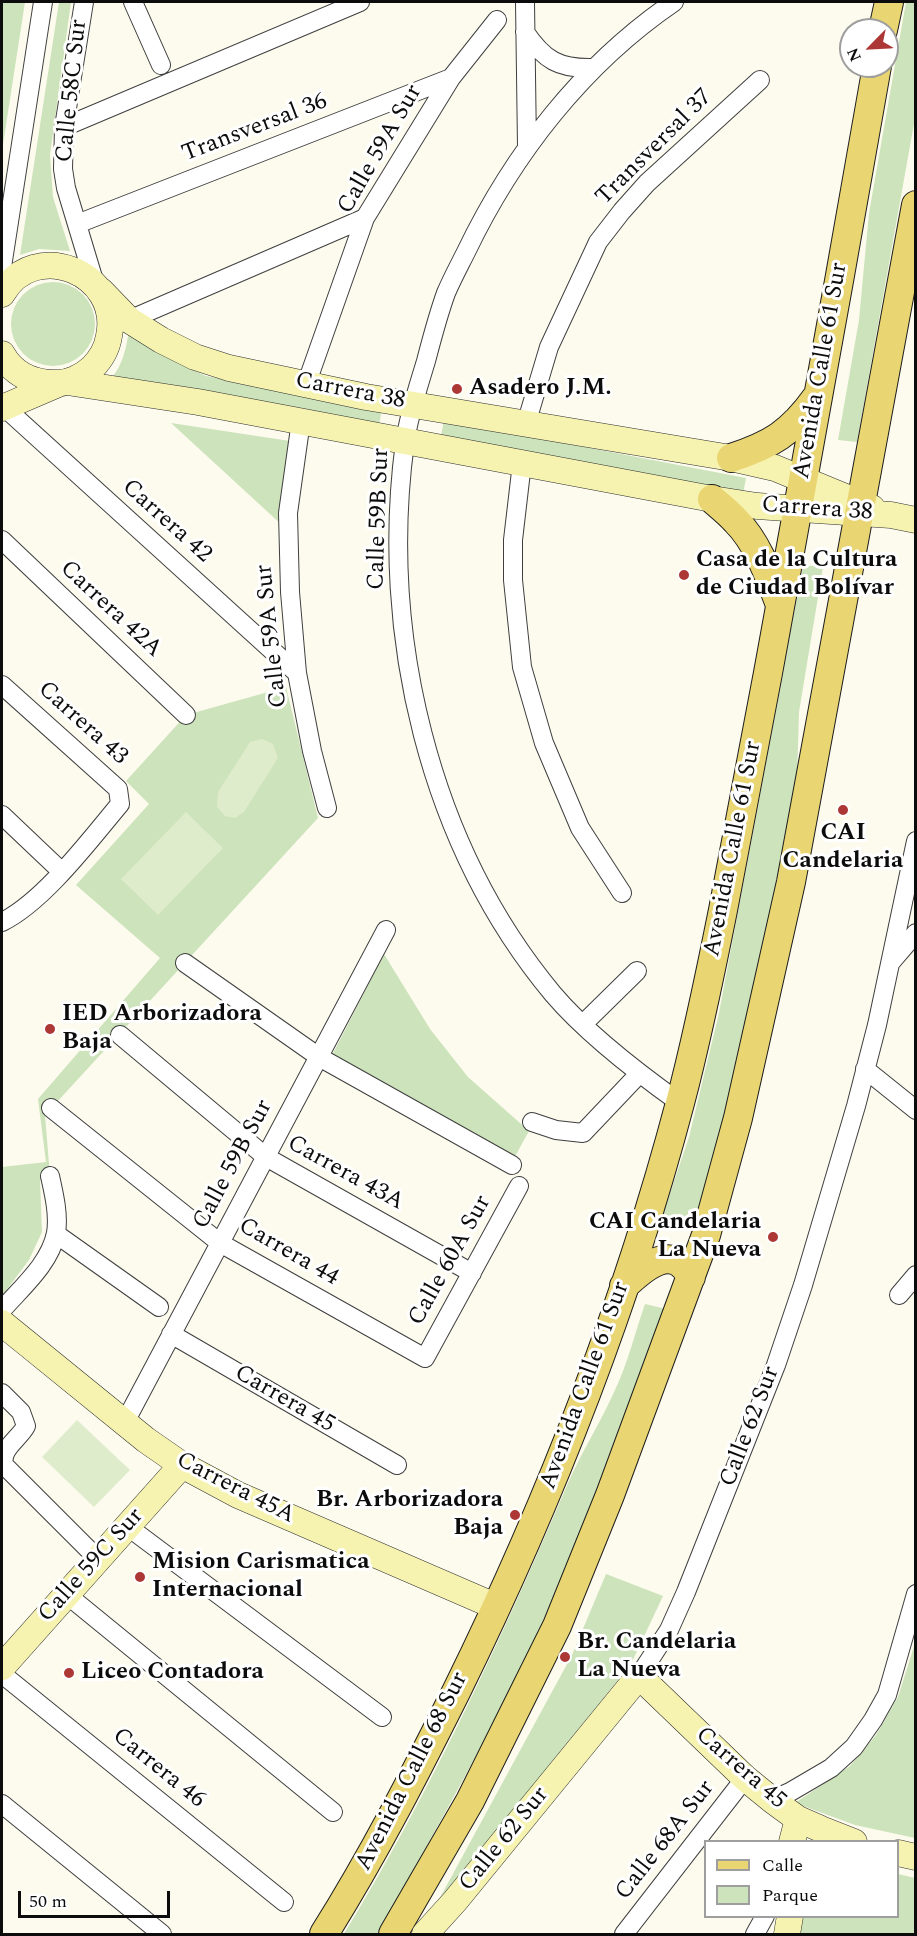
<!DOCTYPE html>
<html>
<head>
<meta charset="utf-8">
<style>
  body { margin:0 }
  #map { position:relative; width:917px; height:1936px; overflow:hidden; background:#fdfbee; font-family:Spectral,serif }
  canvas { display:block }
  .frame { position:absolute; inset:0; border:3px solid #0c0c0c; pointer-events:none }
  .legend { position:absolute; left:704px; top:1840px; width:195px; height:78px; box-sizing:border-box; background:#fff; border:2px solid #9e9e9e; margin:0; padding:8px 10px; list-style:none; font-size:18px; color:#0c0c0c }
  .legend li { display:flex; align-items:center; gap:12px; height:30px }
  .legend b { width:30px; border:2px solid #9e9e9e }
  .north { position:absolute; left:839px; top:18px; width:60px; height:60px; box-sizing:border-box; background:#fff; border:2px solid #9e9e9e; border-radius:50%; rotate:246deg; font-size:16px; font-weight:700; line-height:24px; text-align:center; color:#0c0c0c }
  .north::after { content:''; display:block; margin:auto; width:21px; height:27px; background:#ac3734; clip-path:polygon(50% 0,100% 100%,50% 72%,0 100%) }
  .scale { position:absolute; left:18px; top:1891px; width:152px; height:27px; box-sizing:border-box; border:3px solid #0c0c0c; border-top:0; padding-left:8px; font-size:18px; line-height:21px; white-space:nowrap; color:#0c0c0c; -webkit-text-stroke:4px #fff; paint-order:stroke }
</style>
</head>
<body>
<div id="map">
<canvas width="917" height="1936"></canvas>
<div class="frame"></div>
<ul class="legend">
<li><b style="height:8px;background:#e9d572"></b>Calle</li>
<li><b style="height:16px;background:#cde3bb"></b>Parque</li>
</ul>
<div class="north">N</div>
<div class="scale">50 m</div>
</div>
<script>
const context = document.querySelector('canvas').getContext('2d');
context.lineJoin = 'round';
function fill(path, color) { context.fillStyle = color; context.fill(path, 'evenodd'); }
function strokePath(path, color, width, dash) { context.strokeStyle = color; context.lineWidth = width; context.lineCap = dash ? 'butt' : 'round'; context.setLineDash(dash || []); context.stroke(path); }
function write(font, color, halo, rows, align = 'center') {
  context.font = font + ' Spectral,serif'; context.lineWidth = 6; context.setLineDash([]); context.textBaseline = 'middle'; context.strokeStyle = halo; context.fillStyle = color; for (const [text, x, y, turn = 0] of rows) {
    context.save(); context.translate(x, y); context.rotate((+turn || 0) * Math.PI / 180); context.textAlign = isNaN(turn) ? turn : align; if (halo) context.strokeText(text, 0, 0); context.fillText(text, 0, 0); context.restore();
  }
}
const green = new Path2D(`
  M 2,2 L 25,2 L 2,151 Z
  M 59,2 L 71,2 L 50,155 L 53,197 L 70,251 L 39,249 L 20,255 Z
  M 906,2 L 915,2 L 915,118 L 857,442 L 838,440 L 859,320 L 869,213 Z
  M11 324a42 42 0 1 1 84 0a42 42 0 1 1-84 0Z
  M 129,330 L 177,363 L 206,376 L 382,410 L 379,424 L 110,380 C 123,365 126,349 129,330 Z
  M 444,420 L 746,478 L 743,494 L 441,436 Z
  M 171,423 L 290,441 L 283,526 Z
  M 803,565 L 823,567 L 799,712 L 797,779 L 750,1018 L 720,1138 L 695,1224 L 662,1217 L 689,1137 L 719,1013 Z
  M 286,687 L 318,818 L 45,1115 L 50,1176 L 40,1180 L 42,1232 L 29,1260 L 2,1296 L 2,1167 L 46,1162 L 38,1099 L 160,958 L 76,885 L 149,804 L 126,781 L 186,715 Z
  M 384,954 L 430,1029 L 468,1077 L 529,1131 L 507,1171 L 324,1071 Z
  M 645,1304 L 666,1309 C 628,1413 589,1521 543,1621 C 493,1729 435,1832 377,1934 L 344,1934 C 431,1791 502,1638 568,1483 C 582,1451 601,1422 615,1390 C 628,1363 635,1332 645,1304 Z
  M 606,1574 L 663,1596 L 631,1664 L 436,1905 L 572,1655 Z
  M 915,1643 L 915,1838 L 855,1825 L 795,1803 L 850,1766 L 876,1735 L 898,1697 Z
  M 898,1874 L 915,1878 L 915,1934 L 799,1934 L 803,1917 L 898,1916 Z`);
const pitch = new Path2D(`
  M 262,739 L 273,744 L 278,758 L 244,812 L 235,818 L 225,816 L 217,807 L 218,792 L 250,742 Z
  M 186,812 L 223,848 L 158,915 L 121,879 Z
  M 77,1420 L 130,1470 L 94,1507 L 42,1457 Z`);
const street = new Path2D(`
  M 84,2 L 64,127 L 63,169 L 66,188 L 95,284
  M 133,2 L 161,65
  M 525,2 L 527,147
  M 674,2 C 583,64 513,154 466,252 C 459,266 452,279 446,293 C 438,315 432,338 426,361 C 418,388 409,414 405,442 C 379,634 429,845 553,994 C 587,1034 638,1073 680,1103
  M 525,32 C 544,60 559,69 593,68
  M 64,127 L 360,2
  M 77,224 L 451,78
  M 2,267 L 43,2
  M 129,320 L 365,218
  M 306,385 L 365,218 L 451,78 L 497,20
  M 4,407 L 297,673
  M 301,421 L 288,513 L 290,592 L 297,673 L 312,751 L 327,808
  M 526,424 L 549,347 L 598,242 L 622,211 L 647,183 L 760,80
  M 522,463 L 513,540 L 513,580 L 522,667 L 544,743 L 580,828 L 622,893
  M 2,540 L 186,715
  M 2,685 L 118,789 L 120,804 C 89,841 44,901 2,922
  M 2,815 L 62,872
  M 891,962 L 916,933
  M 185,963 L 319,1057 L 512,1165
  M 583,1024 L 637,971
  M 120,1035 L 266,1157 L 472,1273
  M 865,1069 L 916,1110
  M 51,1108 L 220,1243 L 425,1358 L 519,1186
  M 532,1122 L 556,1130 L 583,1133 L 639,1074
  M 56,1234 L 159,1307
  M 899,1295 L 916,1275
  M 2,1310 C 21,1288 50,1264 56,1233 C 59,1215 54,1194 50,1176
  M 171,1334 L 397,1465
  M 2,1393 L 21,1412 L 26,1426 C 19,1439 0,1449 4,1465 L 98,1559
  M 125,1422 L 386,930
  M 127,1526 L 382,1717
  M 66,1594 L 333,1812
  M 2,1674 L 284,1902
  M 639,1676 L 669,1630 L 686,1592 L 776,1365 L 803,1285 L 856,1106 L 877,1025 L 916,841
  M 772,1800 L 790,1792 L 831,1768 L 854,1747 L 873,1720 L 887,1695 L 916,1594
  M 2,1804 L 162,1934
  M 624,1934 L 745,1778
  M 755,1934 L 765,1916`);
const secondary = new Path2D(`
  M 101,291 L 129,320 L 161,340 L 195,357 L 229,368 L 366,397 L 731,458 L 775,468 L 872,508
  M 2,294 C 34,237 122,273 109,336 C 107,349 101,359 92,368 C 82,377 68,384 55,383 C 32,383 13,374 2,354
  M 67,382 L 198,402 L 712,499 L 757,506 L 891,515 L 916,520
  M 2,408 L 58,384
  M 2,1323 L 146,1440 L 182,1465 L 238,1495 L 497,1607
  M 2,1667 L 182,1465
  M 792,1842 L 798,1819
  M 898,1853 L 916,1857
  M 425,1934 L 455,1901 L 639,1676 L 745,1778 L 772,1800 L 798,1819 L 821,1829 L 854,1842
  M 787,1934 L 790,1916`);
const primary = new Path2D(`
  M 883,30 L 889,2
  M 731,458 C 771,445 791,433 816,398
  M 712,499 C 720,506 729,513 736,521 C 758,543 769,576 780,605
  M 624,1286 C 643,1268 673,1241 691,1277
  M 324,1934 C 373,1856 415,1774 456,1692 C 549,1503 626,1307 680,1103 C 697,1039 710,975 723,910 C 741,817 759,723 776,629 C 809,441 845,254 877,66
  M 393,1934 L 470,1801 L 557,1626 L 610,1495 L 706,1235 L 738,1118 L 791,882 L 916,205`);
const markers = [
  [457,389,6,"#ac3734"],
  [684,575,6,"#ac3734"],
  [843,810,6,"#ac3734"],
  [50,1029,6,"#ac3734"],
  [773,1237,6,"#ac3734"],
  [515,1515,6,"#ac3734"],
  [140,1577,6,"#ac3734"],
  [565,1657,6,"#ac3734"],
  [69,1673,6,"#ac3734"]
];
const streetNames = [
  ["Calle 58C Sur",73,91,-84],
  ["Transversal 36",255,129,-21],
  ["Transversal 37",655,148,-45],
  ["Calle 59A Sur",381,150,-60],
  ["Avenida Calle 61 Sur",822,371,-80],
  ["Carrera 38",350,392,11],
  ["Carrera 38",817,510,4],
  ["Calle 59B Sur",380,519,-88],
  ["Carrera 42",166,522,42],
  ["Carrera 42A",110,610,43],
  ["Calle 59A Sur",273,636,-96],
  ["Carrera 43",82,724,42],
  ["Avenida Calle 61 Sur",734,849,-79],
  ["Calle 59B Sur",234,1165,-62],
  ["Carrera 43A",345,1174,29],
  ["Carrera 44",288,1253,30],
  ["Calle 60A Sur",451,1261,-61],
  ["Avenida Calle 61 Sur",586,1386,-70],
  ["Carrera 45",284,1400,30],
  ["Calle 62 Sur",751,1427,-69],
  ["Carrera 45A",235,1489,27],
  ["Calle 59C Sur",92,1566,-48],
  ["Carrera 46",158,1769,39],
  ["Carrera 45",740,1769,41],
  ["Avenida Calle 68 Sur",413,1772,-63],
  ["Calle 62 Sur",505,1840,-51],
  ["Calle 68A Sur",666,1841,-52]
];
const poiNames = [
  ["Asadero J.M.",469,389],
  ["Casa de la Cultura",696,561],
  ["de Ciudad Bolívar",696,589],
  ["CAI",843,834,"center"],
  ["Candelaria",843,862,"center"],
  ["IED Arborizadora",62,1015],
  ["Baja",62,1043],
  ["CAI Candelaria",761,1223,"right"],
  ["La Nueva",761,1251,"right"],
  ["Br. Arborizadora",503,1501,"right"],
  ["Baja",503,1529,"right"],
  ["Mision Carismatica",152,1563],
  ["Internacional",152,1591],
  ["Br. Candelaria",577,1643],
  ["La Nueva",577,1671],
  ["Liceo Contadora",81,1673]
];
fill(green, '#cde3bb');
fill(pitch, '#deeccc');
strokePath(street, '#3f3f3f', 20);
strokePath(secondary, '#2e2e2e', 27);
strokePath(primary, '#1d1d1d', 30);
strokePath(street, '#fff', 18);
strokePath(secondary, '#f6f3b0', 26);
strokePath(primary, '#e9d572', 28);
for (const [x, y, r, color] of markers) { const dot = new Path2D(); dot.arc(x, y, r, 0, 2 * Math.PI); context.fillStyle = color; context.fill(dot); strokePath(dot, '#fff', 2); }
write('24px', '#0c0c0c', '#fff', streetNames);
write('bold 24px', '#0c0c0c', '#fff', poiNames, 'left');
</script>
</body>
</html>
